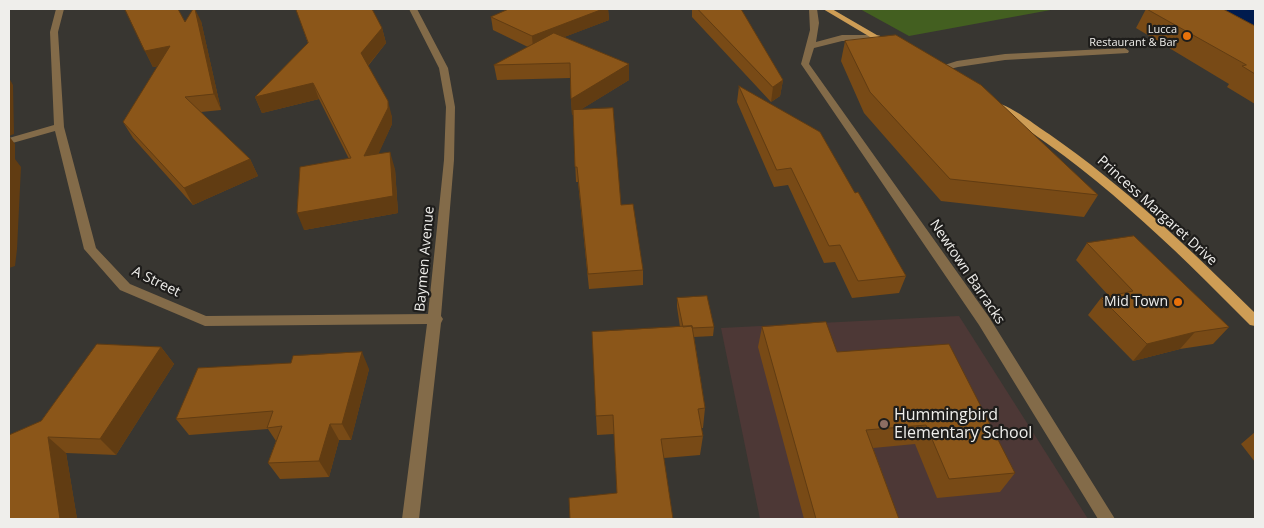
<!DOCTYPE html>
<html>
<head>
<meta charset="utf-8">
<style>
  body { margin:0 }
  #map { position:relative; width:1264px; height:528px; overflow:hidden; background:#383631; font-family:"Open Sans",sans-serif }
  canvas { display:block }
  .frame { position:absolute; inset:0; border:10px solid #efeeeb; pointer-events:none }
</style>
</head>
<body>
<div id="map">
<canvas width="1264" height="528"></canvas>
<div class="frame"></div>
</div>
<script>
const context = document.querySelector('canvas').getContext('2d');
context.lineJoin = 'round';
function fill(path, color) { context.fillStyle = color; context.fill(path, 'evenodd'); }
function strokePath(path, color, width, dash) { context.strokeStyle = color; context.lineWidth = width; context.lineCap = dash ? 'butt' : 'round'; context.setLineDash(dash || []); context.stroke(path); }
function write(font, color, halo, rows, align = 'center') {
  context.font = font + ' "Open Sans",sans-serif'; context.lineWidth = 4.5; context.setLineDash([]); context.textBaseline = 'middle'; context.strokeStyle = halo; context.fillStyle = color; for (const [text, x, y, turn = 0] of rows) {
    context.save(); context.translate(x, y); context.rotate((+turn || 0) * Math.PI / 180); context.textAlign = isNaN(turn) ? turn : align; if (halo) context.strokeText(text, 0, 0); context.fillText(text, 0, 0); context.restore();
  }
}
const education = new Path2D(`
  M 959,316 L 1088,519 L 760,519 L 721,328 Z`);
const green = new Path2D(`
  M 860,9 L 1056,9 L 909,36 Z`);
const water = new Path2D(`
  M 1176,9 L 1255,9 L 1255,42 Z`);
const minor = new Path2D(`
  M 56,9 L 64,9 L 58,32 L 64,127 L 96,248 L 130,284 L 206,316 L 428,314 L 444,160 L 446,107 L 439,68 L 409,9 L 417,9 L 448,68 L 455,107 L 454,160 L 441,316 L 443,319 L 441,323 L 419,519 L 402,519 L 427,324 L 205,326 L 120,290 L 84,249 L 55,131 L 9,144 L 9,138 L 54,125 L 50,32 Z
  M 809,9 L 817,9 L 819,23 L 816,42 L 842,35 L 879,35 L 883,38 L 879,41 L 842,41 L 814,48 L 809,64 L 989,317 L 1115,519 L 1098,519 L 979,325 L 801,64 L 810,30 Z
  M 1125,48 L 1129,51 L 1128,53 L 1005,60 L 958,67 L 934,73 L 929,70 L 957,61 L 1005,54 Z`);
const major = new Path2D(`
  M 823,9 L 832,9 L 894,45 L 887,47 Z
  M 997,103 C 1013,107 1035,125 1049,134 C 1124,186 1190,249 1255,313 L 1255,326 L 1250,325 C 1169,243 1093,169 994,108 L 992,106 Z`);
const wall = new Path2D(`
  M 509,9 L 608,9 L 609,20 L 564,37 L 629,80 L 580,110 L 621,205 L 643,270 L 643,285 L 589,289 L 578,182 L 576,182 L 573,114 L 572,115 L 570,78 L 497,80 L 494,65 L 528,47 L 493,30 L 491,17 Z
  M 691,9 L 741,9 L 783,80 L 780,96 L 771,102 L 692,17 L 692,10 Z
  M 1146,9 L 1223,9 L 1255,26 L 1255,104 L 1227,87 L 1229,84 L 1136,28 Z
  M 201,21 L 221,110 L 201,112 L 250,159 L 258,176 L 193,205 L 133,138 L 123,122 L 158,66 L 153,67 L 145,51 L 185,22 Z
  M 382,28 L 386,43 L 368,66 L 392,117 L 392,124 L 378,154 L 395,169 L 398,213 L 304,230 L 349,159 L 319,99 L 262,113 L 255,97 L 308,43 Z
  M 845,41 L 1098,195 L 1084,217 L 941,201 L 864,113 L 841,61 Z
  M 739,86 L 855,193 L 906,276 L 899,293 L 852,298 L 835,262 L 824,263 L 788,185 L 774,187 L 737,102 Z
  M 1087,243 L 1229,327 L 1213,344 L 1180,349 L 1133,361 L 1088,315 L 1101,298 L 1109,296 L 1076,260 Z
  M 677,298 L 714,327 L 713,336 L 694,337 L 705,408 L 703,428 L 701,428 L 703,436 L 700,455 L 664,458 L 617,493 L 614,434 L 597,435 L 596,416 L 680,327 L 677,307 Z
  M 762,327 L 837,352 L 1015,473 L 1000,492 L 937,498 L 915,444 L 873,448 L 899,519 L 804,519 L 758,347 Z
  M 161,347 L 174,364 L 116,455 L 66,453 L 77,519 L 9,519 L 41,421 Z
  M 369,369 L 351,440 L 339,440 L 329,477 L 280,479 L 268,463 L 276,441 L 268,429 L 189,435 L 176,419 Z
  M 1255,432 L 1255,462 L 1241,444 Z`);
const shadedWall = new Path2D(`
  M 195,9 L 201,21 L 221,110 L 214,94 Z
  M 603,9 L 608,9 L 609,20 L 533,49 L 532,36 Z
  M 382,28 L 386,43 L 365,69 L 361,53 Z
  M 170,46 L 178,61 L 153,67 L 145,51 Z
  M 629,64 L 629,80 L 572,115 L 571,99 Z
  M 9,78 L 13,85 L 14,134 L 9,136 Z
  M 783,80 L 780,96 L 771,102 L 773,87 Z
  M 313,83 L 319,99 L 262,113 L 255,97 Z
  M 388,101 L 392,117 L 392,124 L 370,173 L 364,156 Z
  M 9,136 L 15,144 L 15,159 L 21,167 L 17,249 L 15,266 L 9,268 Z
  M 390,152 L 395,169 L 398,213 L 304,230 L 297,213 Z
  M 250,159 L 258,176 L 193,205 L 184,188 Z
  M 1195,332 L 1180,349 L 1133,361 L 1147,344 Z
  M 161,347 L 174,364 L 116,455 L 100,439 Z
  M 362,352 L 369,369 L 351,440 L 342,424 Z
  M 330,424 L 339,440 L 329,477 L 319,461 Z
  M 48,437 L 66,453 L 77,519 L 60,519 Z`);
const building = new Path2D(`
  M 125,9 L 178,9 L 185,22 L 193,9 L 195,9 L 214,94 L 185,97 L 250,159 L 184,188 L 123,122 L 170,46 L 145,51 Z
  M 296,9 L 372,9 L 382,28 L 361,53 L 388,101 L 388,108 L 364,156 L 390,152 L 393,196 L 297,213 L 300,167 L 351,158 L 313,83 L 255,97 L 308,43 Z
  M 509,9 L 603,9 L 532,36 L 491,17 Z
  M 698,9 L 741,9 L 783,80 L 773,87 Z
  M 1147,9 L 1223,9 L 1255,26 L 1255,74 L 1242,66 L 1246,65 Z
  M 554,33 L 629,64 L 571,99 L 570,63 L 494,65 Z
  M 896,35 L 981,85 L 1098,195 L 950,179 L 870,92 L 845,41 Z
  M 739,86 L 820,132 L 855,193 L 858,192 L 906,276 L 858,281 L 840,245 L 829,246 L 791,168 L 777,170 Z
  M 613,108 L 621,205 L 633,204 L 643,270 L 588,274 L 577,167 L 575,167 L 573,110 Z
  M 1134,236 L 1229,327 L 1195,332 L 1147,344 L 1101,298 L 1133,291 L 1087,243 Z
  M 707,296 L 714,327 L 692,328 L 692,326 L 683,327 L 677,298 Z
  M 826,322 L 837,352 L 949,344 L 1015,473 L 949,479 L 926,425 L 866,430 L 899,519 L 816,519 L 762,327 Z
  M 692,326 L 705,408 L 698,409 L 703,436 L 661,439 L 673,519 L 570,519 L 569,498 L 617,493 L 613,415 L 596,416 L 592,332 Z
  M 97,344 L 161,347 L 100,439 L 48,437 L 60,519 L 9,519 L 9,435 L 41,421 Z
  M 362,352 L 342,424 L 330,424 L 319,461 L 268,463 L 282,426 L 267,428 L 273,411 L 176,419 L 198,368 L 291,363 L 293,356 Z`);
const markers = [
  [1187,36,5,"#e8710a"],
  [1178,302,5,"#e8710a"],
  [884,424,5,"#8d6e63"]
];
const farPoinames = [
  ["Lucca",1177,30],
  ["Restaurant & Bar",1177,43]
];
const streetNames = [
  ["Princess Margaret Drive",1157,211,42],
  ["Baymen Avenue",425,259,-85],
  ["Newtown Barracks",967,272,56],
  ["A Street",156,282,26]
];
const poiNames = [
  ["Mid Town",1168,302]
];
const nearPoinames = [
  ["Hummingbird",894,415],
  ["Elementary School",894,433]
];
fill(education, '#4d3836');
fill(green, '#435f20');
fill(water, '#001b4e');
fill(minor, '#836b49');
fill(major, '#ce9d55');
fill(wall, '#784a16');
fill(shadedWall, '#613c12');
fill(building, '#8b5619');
strokePath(building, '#613c12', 1);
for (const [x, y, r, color] of markers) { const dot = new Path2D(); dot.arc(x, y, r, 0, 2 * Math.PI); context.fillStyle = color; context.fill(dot); strokePath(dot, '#1e1d1b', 2); }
write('11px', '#efeeeb', '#1e1d1b', farPoinames, 'right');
write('14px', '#efeeeb', '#1e1d1b', streetNames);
write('14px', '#efeeeb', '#1e1d1b', poiNames, 'right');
write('16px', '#efeeeb', '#1e1d1b', nearPoinames, 'left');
</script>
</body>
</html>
